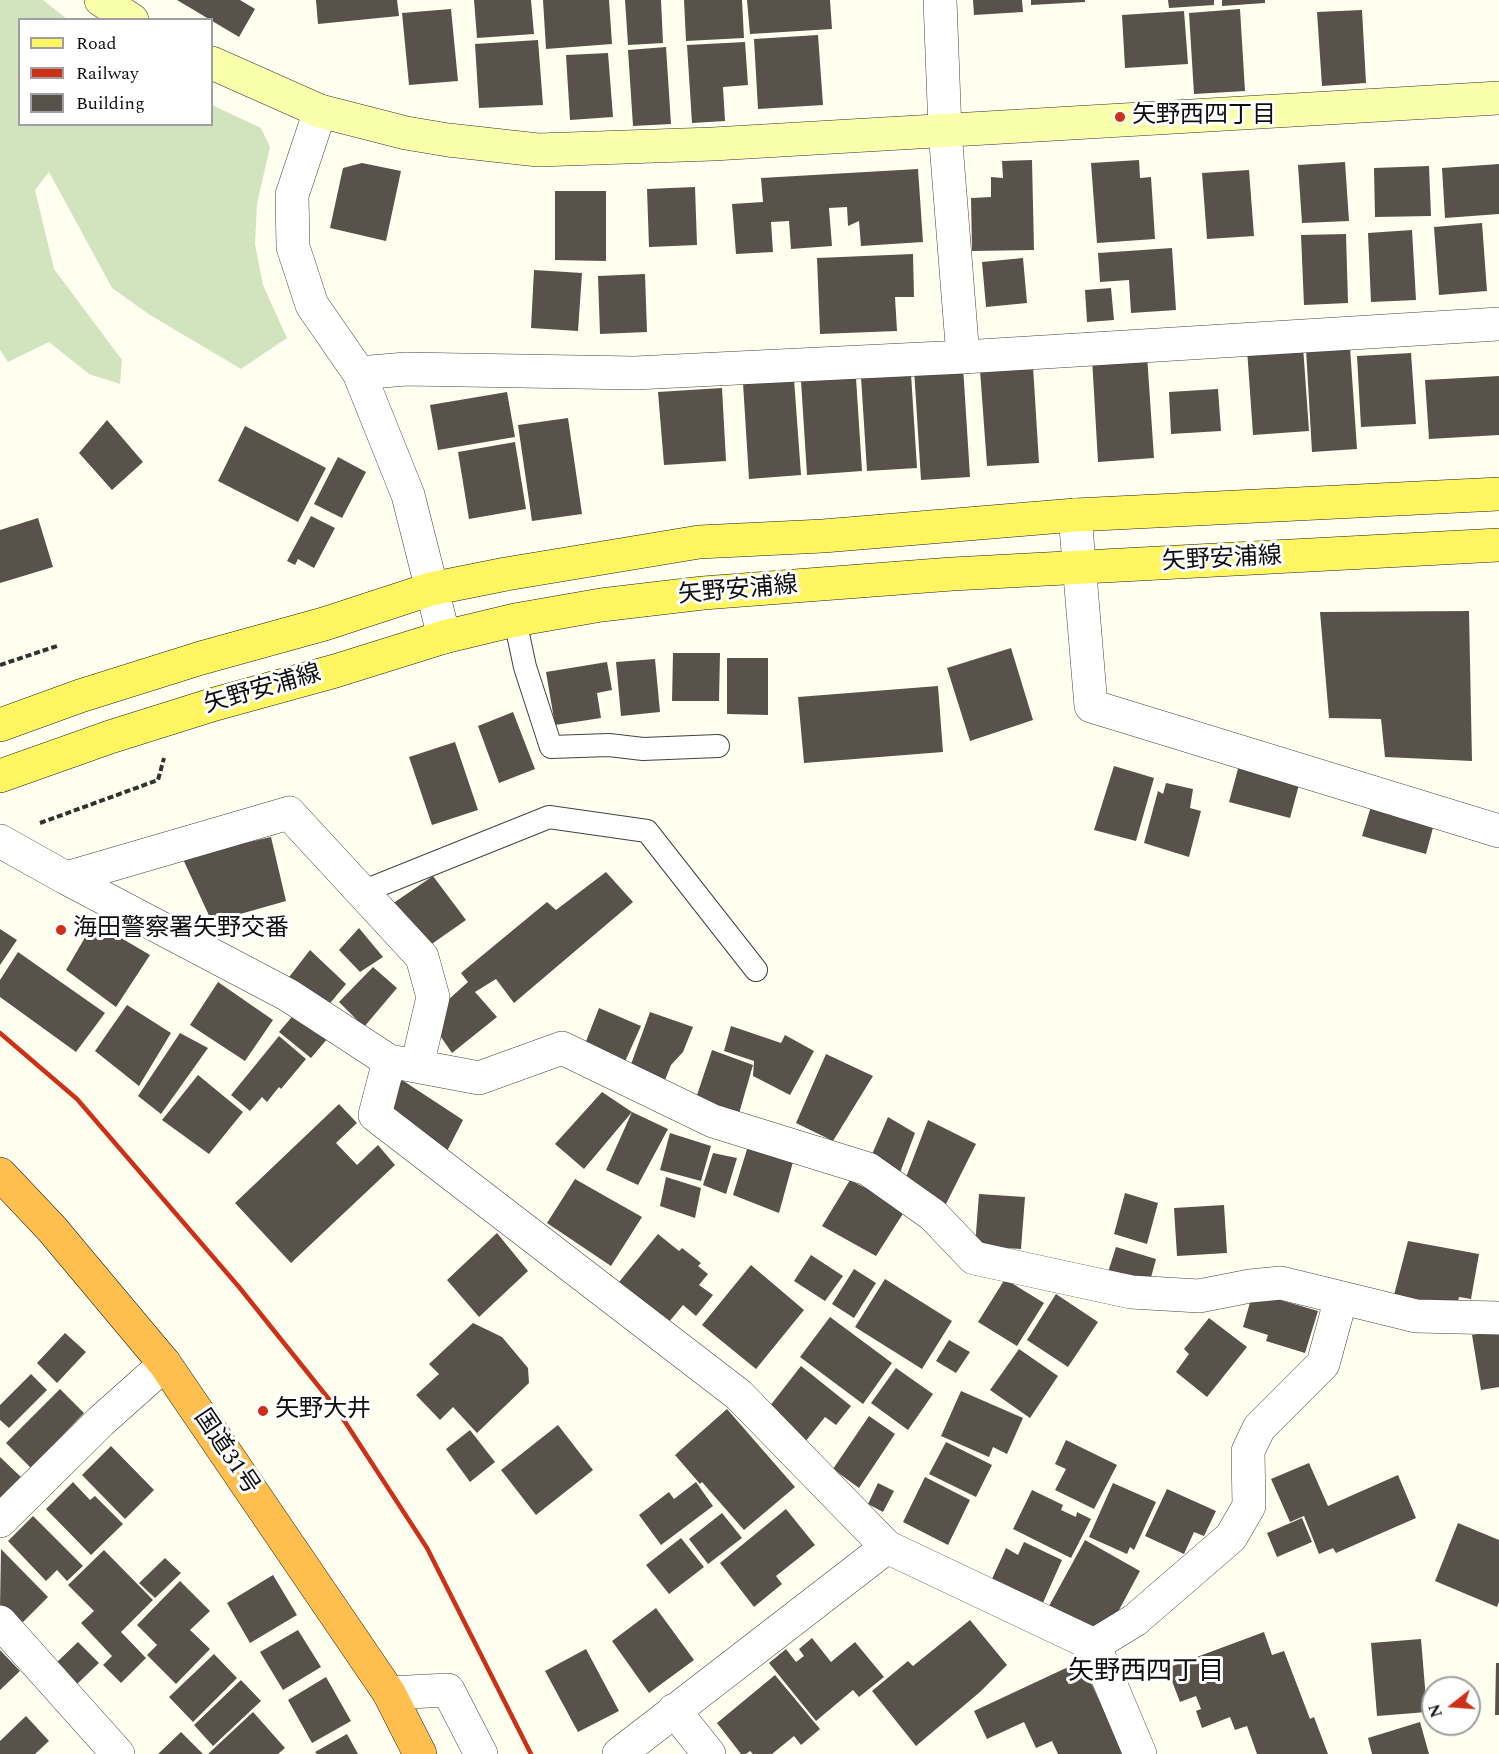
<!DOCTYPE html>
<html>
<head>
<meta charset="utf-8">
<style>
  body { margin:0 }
  #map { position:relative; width:1499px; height:1754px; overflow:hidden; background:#fffff0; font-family:Spectral,serif }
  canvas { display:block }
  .legend { position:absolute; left:18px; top:18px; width:195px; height:108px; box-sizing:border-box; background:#fff; border:2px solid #9f9f9f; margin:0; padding:8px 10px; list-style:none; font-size:18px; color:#0f0f0f }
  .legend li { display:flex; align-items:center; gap:12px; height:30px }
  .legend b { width:30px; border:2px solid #9f9f9f }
  .north { position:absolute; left:1421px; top:1676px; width:60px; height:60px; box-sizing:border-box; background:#fff; border:2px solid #9f9f9f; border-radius:50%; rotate:253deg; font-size:16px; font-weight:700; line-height:24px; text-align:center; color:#0f0f0f }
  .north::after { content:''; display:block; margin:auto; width:21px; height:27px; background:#ce3017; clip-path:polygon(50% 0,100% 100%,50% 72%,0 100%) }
</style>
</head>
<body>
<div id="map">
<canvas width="1499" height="1754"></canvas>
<ul class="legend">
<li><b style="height:8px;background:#fff560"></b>Road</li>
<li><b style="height:8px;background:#ce3017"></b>Railway</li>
<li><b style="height:16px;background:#59524a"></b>Building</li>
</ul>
<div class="north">N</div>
</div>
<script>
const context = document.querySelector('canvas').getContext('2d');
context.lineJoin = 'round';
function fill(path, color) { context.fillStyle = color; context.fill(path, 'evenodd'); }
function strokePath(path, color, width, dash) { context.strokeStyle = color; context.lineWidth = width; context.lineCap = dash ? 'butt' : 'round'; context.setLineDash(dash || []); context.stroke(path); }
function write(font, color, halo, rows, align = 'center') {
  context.font = font + ' Spectral,"Noto Sans JP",serif'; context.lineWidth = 6; context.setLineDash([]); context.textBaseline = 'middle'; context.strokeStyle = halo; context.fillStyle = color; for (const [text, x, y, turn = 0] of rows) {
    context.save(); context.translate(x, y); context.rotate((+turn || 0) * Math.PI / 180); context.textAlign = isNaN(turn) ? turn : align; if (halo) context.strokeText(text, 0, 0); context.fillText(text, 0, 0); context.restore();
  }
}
const cemetery = new Path2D(`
  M 0,0 L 43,0 L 67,19 L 20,20 L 20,124 L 212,124 L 212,105 L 261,128 L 270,147 L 257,204 L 255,244 L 263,285 L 287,338 L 241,369 L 150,315 L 112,288 L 49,172 L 35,190 L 54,269 L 122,360 L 120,384 L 89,374 L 49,342 L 8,362 L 0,350 Z`);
const building = new Path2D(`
  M 177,0 L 240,0 L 255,9 L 239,37 Z
  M 316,0 L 397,0 L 399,16 L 318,24 Z
  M 474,0 L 531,0 L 534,34 L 477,38 Z
  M 543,0 L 609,0 L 612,44 L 546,49 Z
  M 625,0 L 661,0 L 663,43 L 628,45 Z
  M 684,0 L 742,0 L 744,38 L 686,41 Z
  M 747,0 L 830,0 L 832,29 L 750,34 Z
  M 973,0 L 1022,0 L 1023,12 L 974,15 Z
  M 1031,0 L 1085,0 L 1085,2 L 1031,5 Z
  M 1168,0 L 1214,0 L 1214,5 L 1169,8 Z
  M 1222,0 L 1265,0 L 1265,3 L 1222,6 Z
  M 451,9 L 458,81 L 409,85 L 402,13 Z
  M 1240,9 L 1245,91 L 1194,94 L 1189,13 Z
  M 1362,10 L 1366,83 L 1322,86 L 1317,12 Z
  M 1184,11 L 1188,64 L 1125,68 L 1122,15 Z
  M 818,35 L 823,105 L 758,109 L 754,39 Z
  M 538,40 L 543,105 L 479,108 L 475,44 Z
  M 745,42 L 748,85 L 723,87 L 725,121 L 692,123 L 687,45 Z
  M 666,47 L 671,124 L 633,126 L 628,50 Z
  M 608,53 L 613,117 L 570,120 L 566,55 Z
  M 1032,160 L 1034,250 L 972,251 L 971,198 L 991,197 L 991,177 L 1003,178 L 1002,161 Z
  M 1139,160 L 1140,178 L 1151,177 L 1155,239 L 1097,243 L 1091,163 Z
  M 1345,162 L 1349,221 L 1302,223 L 1298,165 Z
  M 362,163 L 401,171 L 386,241 L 330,228 L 343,168 Z
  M 1499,164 L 1499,214 L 1445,218 L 1442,168 Z
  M 1429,166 L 1431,216 L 1375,217 L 1374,168 Z
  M 918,169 L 923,242 L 861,246 L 859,221 L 848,226 L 847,207 L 829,208 L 832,246 L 791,249 L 789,221 L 771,222 L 773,252 L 736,254 L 732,204 L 763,202 L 761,178 Z
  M 1249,170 L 1254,236 L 1207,239 L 1202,173 Z
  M 695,187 L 697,245 L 649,247 L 647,189 Z
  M 555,191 L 606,191 L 606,261 L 555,260 Z
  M 1482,223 L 1487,291 L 1439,295 L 1434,227 Z
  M 1412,230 L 1416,300 L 1371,302 L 1368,233 Z
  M 1346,234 L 1348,303 L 1304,305 L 1301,235 Z
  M 1172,248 L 1176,310 L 1131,313 L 1129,280 L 1100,282 L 1098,253 Z
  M 913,254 L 914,297 L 895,297 L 897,331 L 820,334 L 817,258 Z
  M 1023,258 L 1027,303 L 986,307 L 982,262 Z
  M 534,270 L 582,273 L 578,331 L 531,328 Z
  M 645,274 L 647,332 L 600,334 L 598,276 Z
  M 1111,288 L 1114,320 L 1087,322 L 1085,290 Z
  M 1303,346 L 1309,431 L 1253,435 L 1247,349 Z
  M 1350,347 L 1357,449 L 1312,452 L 1306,349 Z
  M 1411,353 L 1416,424 L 1361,427 L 1357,356 Z
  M 1147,355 L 1154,458 L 1098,462 L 1092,358 Z
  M 963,366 L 970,477 L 921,480 L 914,369 Z
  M 1033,366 L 1039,463 L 987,466 L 980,370 Z
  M 911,374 L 917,468 L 867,471 L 861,377 Z
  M 1499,376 L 1499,435 L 1429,439 L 1425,380 Z
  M 856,378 L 862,471 L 807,475 L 801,381 Z
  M 794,379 L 801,475 L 749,479 L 743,383 Z
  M 722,388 L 726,461 L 664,465 L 658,392 Z
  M 1218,389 L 1221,431 L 1171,434 L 1169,392 Z
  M 507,392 L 515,437 L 438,450 L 430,405 Z
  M 568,418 L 582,514 L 532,521 L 518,425 Z
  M 107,420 L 143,462 L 112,490 L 79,453 Z
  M 245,426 L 326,468 L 298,522 L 218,481 Z
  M 515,442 L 526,509 L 469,519 L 458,452 Z
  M 338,457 L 366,472 L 342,518 L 314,504 Z
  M 311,516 L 335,528 L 314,568 L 298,559 L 295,565 L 287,561 Z
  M 38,518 L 53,567 L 0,583 L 0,530 Z
  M 1469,611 L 1472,761 L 1385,757 L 1381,719 L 1329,718 L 1320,612 Z
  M 1011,648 L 1033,720 L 970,741 L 947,668 Z
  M 673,653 L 720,653 L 719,701 L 672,701 Z
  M 727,658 L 768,658 L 768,715 L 727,714 Z
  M 655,659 L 660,712 L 621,716 L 616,662 Z
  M 607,662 L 612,690 L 597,693 L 601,718 L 555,725 L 546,672 Z
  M 938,686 L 943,752 L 804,763 L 798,697 Z
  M 513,712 L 535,769 L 499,783 L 478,726 Z
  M 455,742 L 478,810 L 432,825 L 409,757 Z
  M 1239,765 L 1300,781 L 1290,818 L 1229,802 Z
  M 1114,766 L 1154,778 L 1136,841 L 1094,830 Z
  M 1166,783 L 1193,789 L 1190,808 L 1201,811 L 1189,857 L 1144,843 L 1158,791 L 1163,794 Z
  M 1372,803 L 1435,820 L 1426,854 L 1362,836 Z
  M 271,837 L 286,901 L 212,922 L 182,857 Z
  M 606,872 L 633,902 L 514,1003 L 496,979 L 475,992 L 497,1017 L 452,1053 L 428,1018 L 468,982 L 461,973 L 547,902 L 556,910 Z
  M 433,876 L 466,920 L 426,948 L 392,904 Z
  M 94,922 L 150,955 L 116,1007 L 66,970 Z
  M 359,928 L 383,957 L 360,972 L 339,950 Z
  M 0,929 L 17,940 L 0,965 Z
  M 310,950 L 346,984 L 322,1013 L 286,981 Z
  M 18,952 L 105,1013 L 76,1052 L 0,997 L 0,980 Z
  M 373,967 L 397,988 L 364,1027 L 339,1002 Z
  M 218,982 L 273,1020 L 245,1061 L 190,1025 Z
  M 127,1005 L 171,1033 L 139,1086 L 95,1051 Z
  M 599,1008 L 641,1026 L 623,1066 L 583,1049 Z
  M 296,1012 L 328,1038 L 311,1058 L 279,1032 Z
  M 650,1012 L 693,1027 L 683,1052 L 671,1065 L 665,1080 L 630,1067 Z
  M 731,1026 L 781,1043 L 785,1035 L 814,1051 L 790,1095 L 753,1076 L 754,1061 L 724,1051 Z
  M 180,1033 L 208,1048 L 161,1114 L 138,1096 Z
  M 279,1036 L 306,1059 L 281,1089 L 279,1087 L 267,1102 L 262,1097 L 250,1111 L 231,1095 Z
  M 712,1050 L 753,1065 L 738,1117 L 694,1104 Z
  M 826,1054 L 873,1076 L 833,1141 L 796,1123 Z
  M 198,1075 L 243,1112 L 209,1154 L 162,1120 Z
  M 402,1080 L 463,1120 L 444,1157 L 385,1115 Z
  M 602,1092 L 632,1112 L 584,1169 L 555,1144 Z
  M 339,1104 L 357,1123 L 336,1143 L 357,1165 L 378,1145 L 395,1165 L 291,1263 L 235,1203 Z
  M 632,1112 L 668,1129 L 638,1185 L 606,1170 Z
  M 888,1117 L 915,1133 L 898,1178 L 870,1159 Z
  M 928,1120 L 976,1144 L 944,1208 L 903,1185 Z
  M 670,1133 L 711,1146 L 701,1181 L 660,1170 Z
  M 748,1146 L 793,1162 L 779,1213 L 733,1195 Z
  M 713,1153 L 737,1158 L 726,1194 L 703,1185 Z
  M 666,1177 L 701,1188 L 695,1218 L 660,1206 Z
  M 575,1179 L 642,1217 L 611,1266 L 547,1223 Z
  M 850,1180 L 906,1209 L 876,1256 L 822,1226 Z
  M 1125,1193 L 1158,1203 L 1147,1244 L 1114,1234 Z
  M 979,1194 L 1025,1197 L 1021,1249 L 975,1246 Z
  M 1224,1205 L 1227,1253 L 1177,1256 L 1174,1208 Z
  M 497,1233 L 528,1271 L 479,1317 L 447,1280 Z
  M 658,1234 L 679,1251 L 682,1248 L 701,1263 L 698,1266 L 708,1274 L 699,1285 L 713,1295 L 696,1316 L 683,1305 L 664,1328 L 615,1287 Z
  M 1408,1241 L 1479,1254 L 1471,1299 L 1459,1297 L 1457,1307 L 1394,1295 Z
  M 1116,1247 L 1156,1259 L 1149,1285 L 1108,1272 Z
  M 811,1255 L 843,1276 L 825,1301 L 794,1281 Z
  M 751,1265 L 804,1310 L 756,1369 L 702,1325 Z
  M 854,1269 L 876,1283 L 854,1318 L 832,1304 Z
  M 885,1279 L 952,1321 L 922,1369 L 855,1327 Z
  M 1005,1279 L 1044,1303 L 1017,1346 L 978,1322 Z
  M 1253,1292 L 1318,1311 L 1305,1353 L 1266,1341 L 1268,1335 L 1243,1327 Z
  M 1056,1294 L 1098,1322 L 1068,1367 L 1027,1340 Z
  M 830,1317 L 892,1363 L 863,1404 L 800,1357 Z
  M 1209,1318 L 1247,1347 L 1207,1397 L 1176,1372 L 1189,1354 L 1184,1349 Z
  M 473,1323 L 502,1337 L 528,1368 L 529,1383 L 477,1433 L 453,1407 L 440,1420 L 416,1395 L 439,1374 L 429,1364 Z
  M 1499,1331 L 1499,1387 L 1481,1390 L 1472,1335 Z
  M 65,1333 L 86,1352 L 57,1383 L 37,1363 Z
  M 949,1340 L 970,1352 L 956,1373 L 936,1361 Z
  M 1019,1349 L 1058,1376 L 1030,1418 L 990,1390 Z
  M 801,1366 L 851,1406 L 836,1425 L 825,1417 L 805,1442 L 766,1411 Z
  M 896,1368 L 933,1394 L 908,1430 L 871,1403 Z
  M 31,1374 L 47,1390 L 9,1428 L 0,1420 L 0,1405 Z
  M 60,1389 L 84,1413 L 31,1468 L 6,1443 Z
  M 961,1391 L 1023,1418 L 1007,1454 L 993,1447 L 989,1457 L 941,1436 Z
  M 727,1409 L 795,1487 L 744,1530 L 702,1482 L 700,1484 L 675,1455 Z
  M 869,1416 L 895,1434 L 859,1488 L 833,1469 Z
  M 558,1425 L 593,1470 L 536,1515 L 501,1470 Z
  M 470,1430 L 495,1462 L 470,1482 L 446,1449 Z
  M 1066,1440 L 1117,1465 L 1094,1509 L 1055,1490 L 1066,1469 L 1055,1464 Z
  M 946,1442 L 992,1465 L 976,1497 L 929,1474 Z
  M 111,1446 L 154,1490 L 125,1519 L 82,1475 Z
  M 0,1457 L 21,1477 L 0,1499 Z
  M 1309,1463 L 1328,1506 L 1398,1475 L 1416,1518 L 1336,1553 L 1333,1548 L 1319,1554 L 1304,1516 L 1290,1522 L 1271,1479 Z
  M 925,1477 L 970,1500 L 948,1545 L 903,1522 Z
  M 73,1482 L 90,1500 L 95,1496 L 123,1524 L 91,1555 L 46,1509 Z
  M 696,1482 L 713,1506 L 661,1545 L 639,1515 L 669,1492 L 674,1499 Z
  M 878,1483 L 894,1491 L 883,1512 L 868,1504 Z
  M 1113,1483 L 1156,1502 L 1134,1550 L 1130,1547 L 1127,1554 L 1089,1537 Z
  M 1167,1489 L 1216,1511 L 1204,1536 L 1194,1532 L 1184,1554 L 1145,1536 Z
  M 1032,1490 L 1063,1505 L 1061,1510 L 1076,1517 L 1077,1512 L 1091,1519 L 1071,1558 L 1013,1529 Z
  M 786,1509 L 815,1545 L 776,1576 L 782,1584 L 754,1607 L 720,1563 Z
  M 722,1513 L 742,1538 L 708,1564 L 689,1539 Z
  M 33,1516 L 83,1566 L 67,1581 L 57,1570 L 46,1581 L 8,1541 Z
  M 1302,1518 L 1312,1542 L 1277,1557 L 1267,1533 Z
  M 1458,1523 L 1499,1540 L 1499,1602 L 1497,1607 L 1435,1581 Z
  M 681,1538 L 704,1567 L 669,1594 L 646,1565 Z
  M 1085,1540 L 1140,1571 L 1112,1623 L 1094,1631 L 1049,1606 Z
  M 1024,1542 L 1062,1560 L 1042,1605 L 991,1581 L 1006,1548 L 1018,1555 Z
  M 1,1549 L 48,1597 L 19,1626 L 0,1607 Z
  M 104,1550 L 153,1600 L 121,1632 L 146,1658 L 121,1683 L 103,1665 L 112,1656 L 81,1623 L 94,1611 L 68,1585 Z
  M 165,1558 L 181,1573 L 155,1598 L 139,1583 Z
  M 273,1575 L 297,1615 L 250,1643 L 227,1603 Z
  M 180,1581 L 210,1611 L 190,1630 L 210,1649 L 176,1684 L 147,1655 L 157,1645 L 137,1625 Z
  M 656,1608 L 694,1660 L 649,1693 L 612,1641 Z
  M 970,1620 L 1007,1665 L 980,1692 L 916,1746 L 872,1691 L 908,1661 L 913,1666 Z
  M 298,1630 L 321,1667 L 283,1690 L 260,1652 Z
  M 1264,1632 L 1272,1655 L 1284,1651 L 1310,1719 L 1314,1717 L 1328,1754 L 1257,1754 L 1247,1726 L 1235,1730 L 1230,1717 L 1202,1728 L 1196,1711 L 1201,1709 L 1196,1696 L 1180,1702 L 1167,1668 Z
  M 812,1638 L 831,1662 L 855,1642 L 884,1677 L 859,1697 L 853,1690 L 816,1721 L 769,1663 L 786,1649 L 796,1662 L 804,1656 L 799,1649 Z
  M 1421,1639 L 1427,1712 L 1377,1716 L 1371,1643 Z
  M 78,1642 L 99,1663 L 77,1684 L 56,1663 Z
  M 586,1649 L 619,1711 L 578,1732 L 545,1671 Z
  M 0,1650 L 20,1671 L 0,1690 Z
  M 214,1654 L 237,1678 L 193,1722 L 169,1697 Z
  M 1081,1661 L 1124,1754 L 1058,1754 L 1052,1741 L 1036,1748 L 1024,1722 L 987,1739 L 974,1711 Z
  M 1496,1663 L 1499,1663 L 1499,1715 L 1495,1715 Z
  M 775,1675 L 820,1729 L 801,1745 L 794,1736 L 772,1754 L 753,1754 L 750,1751 L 746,1754 L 741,1754 L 717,1723 Z
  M 326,1677 L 351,1721 L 312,1743 L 288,1700 Z
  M 241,1680 L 261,1701 L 213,1746 L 194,1725 Z
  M 253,1712 L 285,1748 L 278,1754 L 208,1754 Z
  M 26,1716 L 49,1741 L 35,1754 L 0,1754 L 0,1741 Z
  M 1420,1722 L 1429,1754 L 1372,1754 L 1368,1738 Z
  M 181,1732 L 203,1754 L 158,1754 Z
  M 347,1734 L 358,1754 L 317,1754 L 315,1752 Z`);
const path = new Path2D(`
  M 0,665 L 57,646
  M 40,823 L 158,780 L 164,758`);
const lane = new Path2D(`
  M 515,620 L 525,667 L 551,747 L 609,745 L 643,749 L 718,746
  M 362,892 L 549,817 L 647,831 L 756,970`);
const street = new Path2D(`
  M 940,0 L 945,131 L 963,357
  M 320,111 L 292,195 L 293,247 L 312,305 L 359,373 L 408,495 L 444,637
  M 359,373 L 406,369 L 635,373 L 963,357 L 1499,324
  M 1075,515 L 1091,706 L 1499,831
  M 0,841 L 66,878 L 288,995 L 389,1061 L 479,1078 L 562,1048 L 713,1121 L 868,1169 L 933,1215 L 974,1258 L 1131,1292 L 1199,1296 L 1250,1286 L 1281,1283 L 1416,1316 L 1499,1318
  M 66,878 L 289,813 L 422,957 L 433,997 L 417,1066
  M 389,1061 L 375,1115 L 739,1395 L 887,1547 L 1094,1645 L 1140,1754
  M 0,1521 L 101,1421 L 165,1364
  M 0,1622 L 118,1754
  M 1094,1645 L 1135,1620 L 1231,1537 L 1249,1506 L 1248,1451 L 1259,1428 L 1323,1364 L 1341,1298
  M 389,1693 L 448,1690 L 481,1754
  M 674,1710 L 709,1754
  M 619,1754 L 887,1547`);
const secondary = new Path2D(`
  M 101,0 L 132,20
  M 212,63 L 320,111 L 406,133 L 448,140 L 538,150 L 713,144 L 1499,98`);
const primary = new Path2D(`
  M 0,725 L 80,696 L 201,658 L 324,624 L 431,589 L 506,574 L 699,542 L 823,536 L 1075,515 L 1499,494
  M 0,776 L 110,737 L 215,704 L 335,671 L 444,637 L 515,620 L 601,605 L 703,593 L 952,574 L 1499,545`);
const highway = new Path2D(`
  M 0,1174 L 52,1229 L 165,1364 L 389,1693 L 420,1754`);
const rail = new Path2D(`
  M 0,1033 L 77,1099 L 239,1287 L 336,1408 L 427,1548 L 531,1754`);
const markers = [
  [1120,117,6,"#ce3017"],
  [61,930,6,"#ce3017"],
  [263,1411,6,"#ce3017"]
];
const poiNames = [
  ["矢野西四丁目",1132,117],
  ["海田警察署矢野交番",73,930],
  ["矢野大井",275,1411]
];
const streetNames = [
  ["矢野安浦線",1222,561,-3],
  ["矢野安浦線",738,592,-5],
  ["矢野安浦線",263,691,-16],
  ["国道31号",225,1453,56]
];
const neighbourhoodNames = [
  ["矢野西四丁目",1146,1674]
];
fill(cemetery, '#d1e4be');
fill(building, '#59524a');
strokePath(lane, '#424242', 24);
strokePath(street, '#424242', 34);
strokePath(secondary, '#313131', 34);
strokePath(primary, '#202020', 34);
strokePath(highway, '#202020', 34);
strokePath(path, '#313131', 4, [6, 3]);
strokePath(lane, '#fff', 22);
strokePath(street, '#fff', 33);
strokePath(secondary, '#f9ffab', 33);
strokePath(primary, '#fff560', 33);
strokePath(highway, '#ffbf4e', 33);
strokePath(rail, '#ce3017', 4.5);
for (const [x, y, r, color] of markers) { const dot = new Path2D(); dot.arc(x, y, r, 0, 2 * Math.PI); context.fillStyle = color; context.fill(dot); strokePath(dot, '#fff', 2); }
write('24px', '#0f0f0f', '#fff', poiNames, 'left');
write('24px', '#0f0f0f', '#fff', streetNames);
write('26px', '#0f0f0f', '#fff', neighbourhoodNames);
</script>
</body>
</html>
